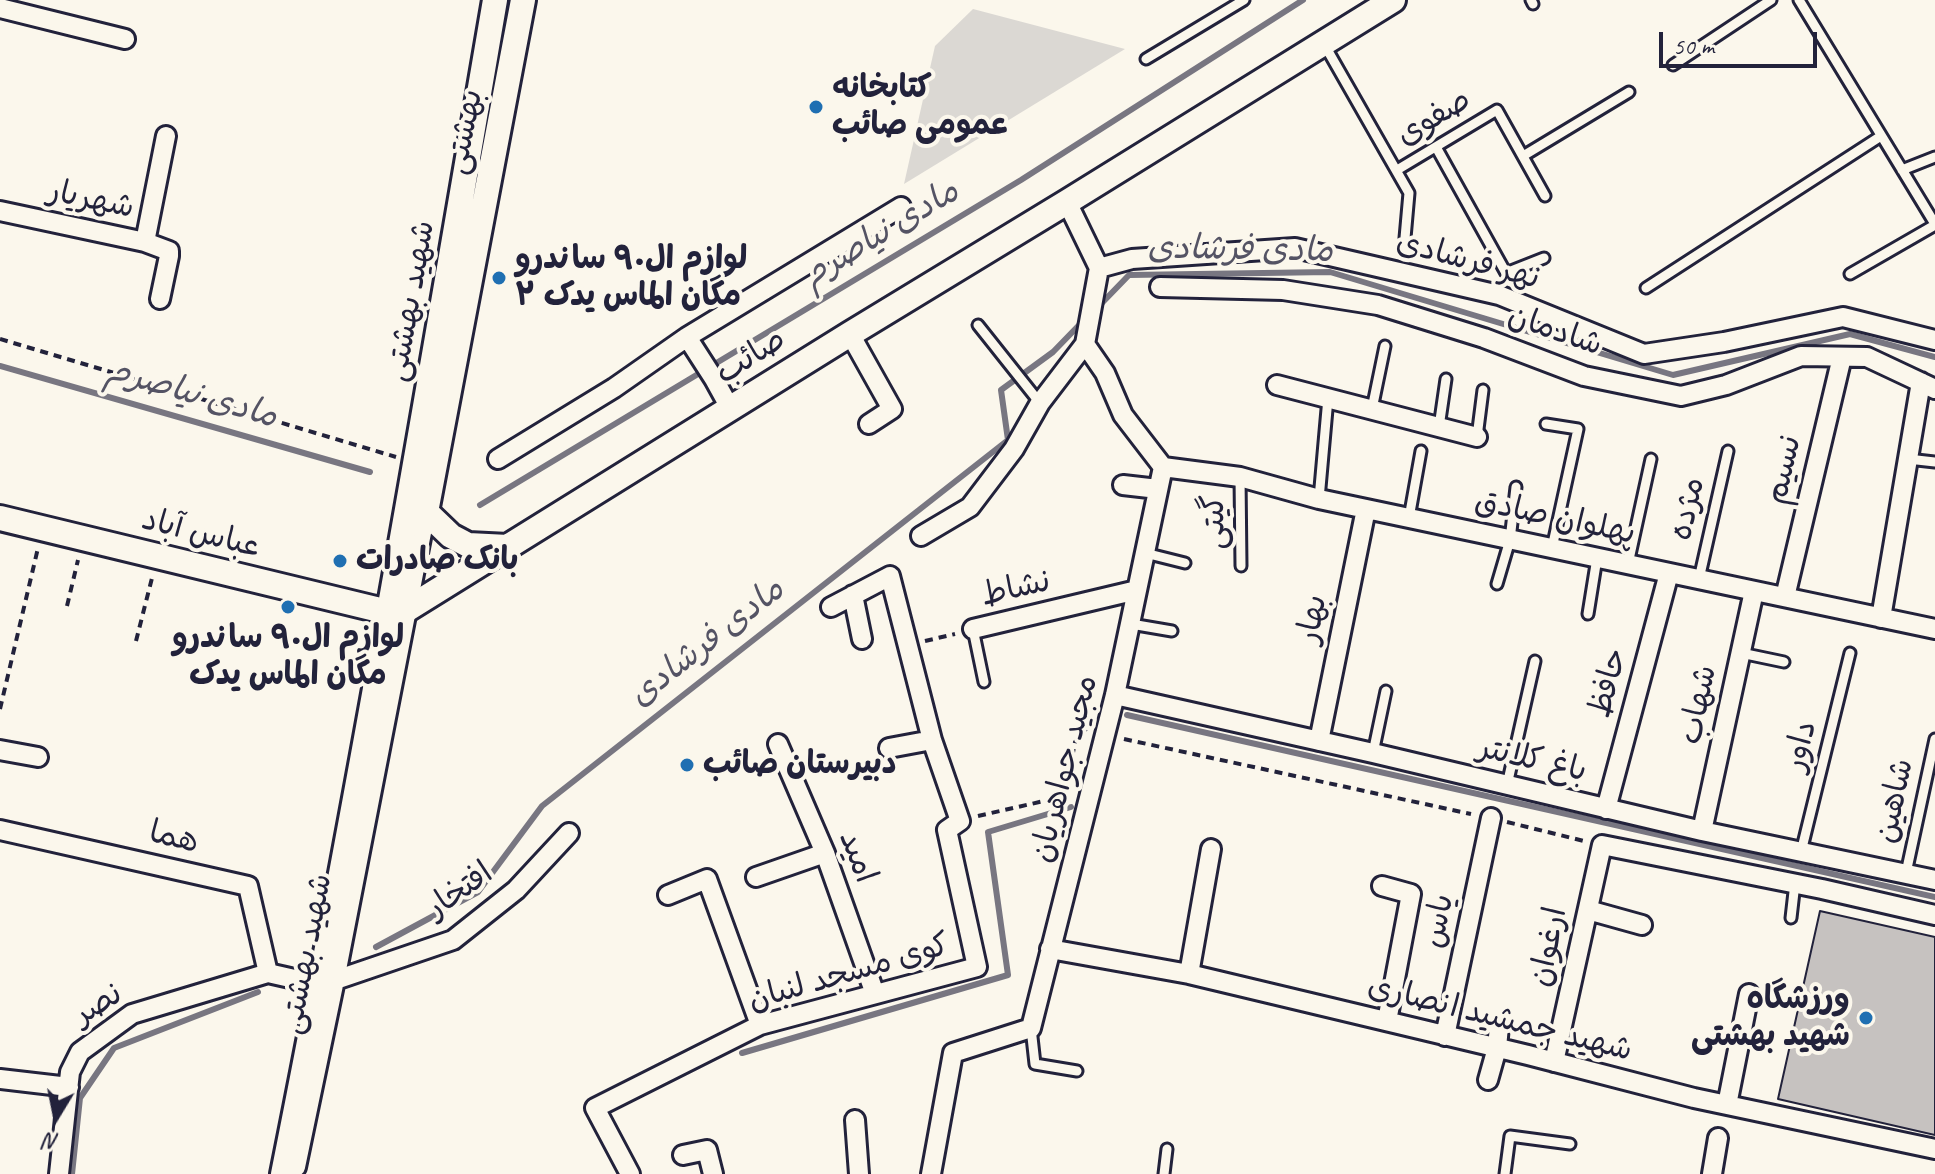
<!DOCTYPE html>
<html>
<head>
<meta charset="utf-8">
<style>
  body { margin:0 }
  #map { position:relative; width:1935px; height:1174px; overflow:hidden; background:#fbf7ec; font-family:Caveat,sans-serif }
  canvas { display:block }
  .north { position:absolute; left:16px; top:1078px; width:80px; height:80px; -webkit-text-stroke:6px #fbf7ec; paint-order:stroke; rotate:190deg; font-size:22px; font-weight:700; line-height:32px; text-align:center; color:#22223b }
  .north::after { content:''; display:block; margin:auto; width:28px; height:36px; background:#22223b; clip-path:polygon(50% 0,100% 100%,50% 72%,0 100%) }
  .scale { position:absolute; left:1659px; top:32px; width:158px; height:36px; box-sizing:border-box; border:4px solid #22223b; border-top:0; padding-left:10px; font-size:24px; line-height:28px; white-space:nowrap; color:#22223b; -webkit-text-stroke:6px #fbf7ec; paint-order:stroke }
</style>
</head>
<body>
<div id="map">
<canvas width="1935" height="1174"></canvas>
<div class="north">N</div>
<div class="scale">50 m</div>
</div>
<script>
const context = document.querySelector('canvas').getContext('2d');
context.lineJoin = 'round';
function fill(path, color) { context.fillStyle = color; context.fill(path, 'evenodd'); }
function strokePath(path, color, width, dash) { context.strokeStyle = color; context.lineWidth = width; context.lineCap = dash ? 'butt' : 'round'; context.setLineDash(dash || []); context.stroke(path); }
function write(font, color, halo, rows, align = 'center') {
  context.font = font + ' Caveat,"Playpen Sans Arabic",sans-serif'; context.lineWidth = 8; context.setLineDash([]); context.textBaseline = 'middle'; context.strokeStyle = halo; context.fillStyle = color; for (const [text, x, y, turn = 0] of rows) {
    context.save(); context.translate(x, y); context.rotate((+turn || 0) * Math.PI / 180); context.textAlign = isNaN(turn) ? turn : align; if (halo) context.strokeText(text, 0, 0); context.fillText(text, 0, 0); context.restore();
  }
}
const green = new Path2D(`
  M 973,9 L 1125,49 L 904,184 L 935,46 Z`);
const stream = new Path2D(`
  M 1099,306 L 1129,275 L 1330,272 L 1673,375 L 1850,334 L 1935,357
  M 0,366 L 370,472
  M 480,505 L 1021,180 L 1303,0
  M 1127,715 L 1935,897
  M 376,947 L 478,892 L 542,806 L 1008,440 L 1001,390 L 1053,352 L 1085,319
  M 742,1053 L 1008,975 L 988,832 L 1071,807
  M 72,1174 L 80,1098 L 114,1048 L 258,992`);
const building = new Path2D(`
  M 1820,911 L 1935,937 L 1935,1135 L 1778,1099 Z`);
const path = new Path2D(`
  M 0,339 L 396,457
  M 67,606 L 78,560
  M 136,641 L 152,578
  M 925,641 L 955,634
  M 0,709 L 38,548
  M 1124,739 L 1471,814
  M 978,816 L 1044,801 L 1066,790 L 1075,742 L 1086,729
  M 1507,822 L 1584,841`);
const lane = new Path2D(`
  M 1531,0 L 1533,4
  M 1799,0 L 1935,224
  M 1324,44 L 1409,193 L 1405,238
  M 1146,59 L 1244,0
  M 1673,65 L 1771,0
  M 1436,147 L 1506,273 L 1544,258
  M 1523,156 L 1629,92
  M 1397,170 L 1497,110 L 1545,196
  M 1902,170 L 1935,157
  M 1850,274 L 1935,225
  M 1646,288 L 1881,136
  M 978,325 L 1040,403
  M 1372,409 L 1385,346
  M 1546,424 L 1578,429 L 1552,548
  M 1439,427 L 1446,379
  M 1477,437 L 1483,390
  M 1908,459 L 1935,462
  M 1240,477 L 1241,566
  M 1319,499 L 1328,398
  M 1409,518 L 1421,451
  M 1145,553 L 1185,563
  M 1628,564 L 1651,459
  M 1699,579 L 1728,451
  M 1497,584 L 1510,540 L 1516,487
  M 1588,614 L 1597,558
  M 1131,624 L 1172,631
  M 973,629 L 984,682
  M 1741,653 L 1784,662
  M 1373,753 L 1386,691
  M 1507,785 L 1535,661
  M 1801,852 L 1850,653
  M 1906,873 L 1935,739
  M 1791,918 L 1795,883
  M 1031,1028 L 1035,1064 L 1077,1071
  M 1164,1174 L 1167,1149
  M 1505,1174 L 1510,1136 L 1570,1144`);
const street = new Path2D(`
  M 0,8 L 125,39
  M 1067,202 L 1099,268
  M 0,211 L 145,242 L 169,251 L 169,256 L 160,299
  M 145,242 L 166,136
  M 1099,268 L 1132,259 L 1295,248 L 1499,295 L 1644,354 L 1724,342 L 1843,317 L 1935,340
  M 1160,287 L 1283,290 L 1378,305 L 1484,338 L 1584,376 L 1681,396 L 1726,385 L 1801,356 L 1867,357 L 1935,389
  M 850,334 L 892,409 L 869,424
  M 687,337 L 714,379 L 730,408
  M 1277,385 L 1477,437
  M 498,459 L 614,388 L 687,337 L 901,207
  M 1163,467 L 1240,477 L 1319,499 L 1935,629
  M 1123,485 L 1158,489
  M 921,536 L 970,507 L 1014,449 L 1040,403 L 1085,344 L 1099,268
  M 853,595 L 862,639
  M 1785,597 L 1842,357
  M 1881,618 L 1921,382
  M 973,629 L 1137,590
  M 1115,695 L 1373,753 L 1702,831 L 1935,880
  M 1319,741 L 1366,509
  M 778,744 L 825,853 L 875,994
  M 889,748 L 932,740
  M 0,750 L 38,757
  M 1606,809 L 1669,573
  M 0,830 L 248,886 L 268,973
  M 1702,831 L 1754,591
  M 756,877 L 825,853
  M 1382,886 L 1411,894 L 1387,1021
  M 668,895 L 707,879 L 760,1025
  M 1588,910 L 1642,925
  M 1050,949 L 1189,974 L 1528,1055 L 1694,1098 L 1935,1149
  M 1189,974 L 1211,849
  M 1445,1036 L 1491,818
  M 1554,1062 L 1602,845 L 1822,889 L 1935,915
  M 0,1079 L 69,1087
  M 1488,1080 L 1497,1048 L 1499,1026
  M 1727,1105 L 1749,994
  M 855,1120 L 859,1174
  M 683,1155 L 707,1150 L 713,1174
  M 296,1167 L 335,980 L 426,512
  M 59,1174 L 70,1072 L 80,1052 L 132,1014 L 268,973 L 321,985 L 453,940 L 516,890 L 569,833
  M 630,1174 L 595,1108 L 760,1025 L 977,967 L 947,830 L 960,821 L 932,740 L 890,576 L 831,607
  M 931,1174 L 953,1053 L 1031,1028 L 1115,695 L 1163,467 L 1123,415 L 1105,373 L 1085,344
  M 1712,1174 L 1718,1138`);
const secondary = new Path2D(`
  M 0,518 L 388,612 L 406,610 L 850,334 L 1067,202 L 1393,0
  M 508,547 L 468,545 L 451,536 L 426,512 L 523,0
  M 283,1174 C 361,784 428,392 495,0`);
const markers = [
  [816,107,8,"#1f6fb2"],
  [499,278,8,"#1f6fb2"],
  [340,561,8,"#1f6fb2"],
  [288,607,8,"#1f6fb2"],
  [687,765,8,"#1f6fb2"],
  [1866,1018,8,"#1f6fb2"]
];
const poiNames = [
  ["کتابخانه",832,89],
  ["عمومی صائب",832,126],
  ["لوازم ال۹۰ ساندرو",515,260],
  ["مگان الماس یدک ۲",515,297],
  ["بانک صادرات",356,561],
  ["لوازم ال۹۰ ساندرو",288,639,"center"],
  ["مگان الماس یدک",288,676,"center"],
  ["دبیرستان صائب",703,765],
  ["ورزشگاه",1850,1000,"right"],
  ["شهید بهشتی",1850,1037,"right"]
];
const streetNames = [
  ["صفوی",1434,118,-31],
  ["بهشتی",465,132,-79],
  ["شهریار",91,200,12],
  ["نهر فرشادی",1468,261,15],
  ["شهید بهشتی",411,301,-80],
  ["شادمان",1555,331,19],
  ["صائب",751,357,-32],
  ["نسیم",1784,470,-77],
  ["مژده",1688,509,-77],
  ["پهلوان صادق",1555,518,12],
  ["گیتی",1215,522,-91],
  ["عباس آباد",201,534,14],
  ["نشاط",1016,589,-13],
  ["بهار",1313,619,-79],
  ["حافظ",1609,683,-75],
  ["شهاب",1699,705,-78],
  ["داور",1801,746,-76],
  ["باغ کلانتر",1532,760,13],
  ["مجید جواهریان",1065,769,-76],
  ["شاهین",1895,801,-78],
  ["هما",174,838,13],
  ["امید",857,857,69],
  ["افتخار",460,891,-35],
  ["یاس",1439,921,-78],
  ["ارغوان",1549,947,-78],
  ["شهید بهشتی",307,954,-79],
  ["کوی مسجد لنبان",849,973,-16],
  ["نصر",98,1005,-32],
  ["شهید جمشید انصاری",1500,1019,14]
];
const waterNames = [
  ["مادی نیاصرم",881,234,-31],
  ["مادی فرشادی",1240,250,1],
  ["مادی نیاصرم",192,394,16],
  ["مادی فرشادی",707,643,-38]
];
fill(green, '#dbd8d3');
strokePath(stream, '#787681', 6);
fill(building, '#c6c2c0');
strokePath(building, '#22223b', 2);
strokePath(lane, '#22223b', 15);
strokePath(street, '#22223b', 24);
strokePath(secondary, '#22223b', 30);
strokePath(path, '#22223b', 4, [8, 6]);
strokePath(lane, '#fbf7ec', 9);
strokePath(street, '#fbf7ec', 18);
strokePath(secondary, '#fbf7ec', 24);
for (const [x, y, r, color] of markers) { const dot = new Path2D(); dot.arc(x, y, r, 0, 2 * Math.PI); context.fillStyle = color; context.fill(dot); strokePath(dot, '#fbf7ec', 3); }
write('bold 32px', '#22223b', '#fbf7ec', poiNames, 'left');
write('32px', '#22223b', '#fbf7ec', streetNames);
write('italic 34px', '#545364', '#fbf7ec', waterNames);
</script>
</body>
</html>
